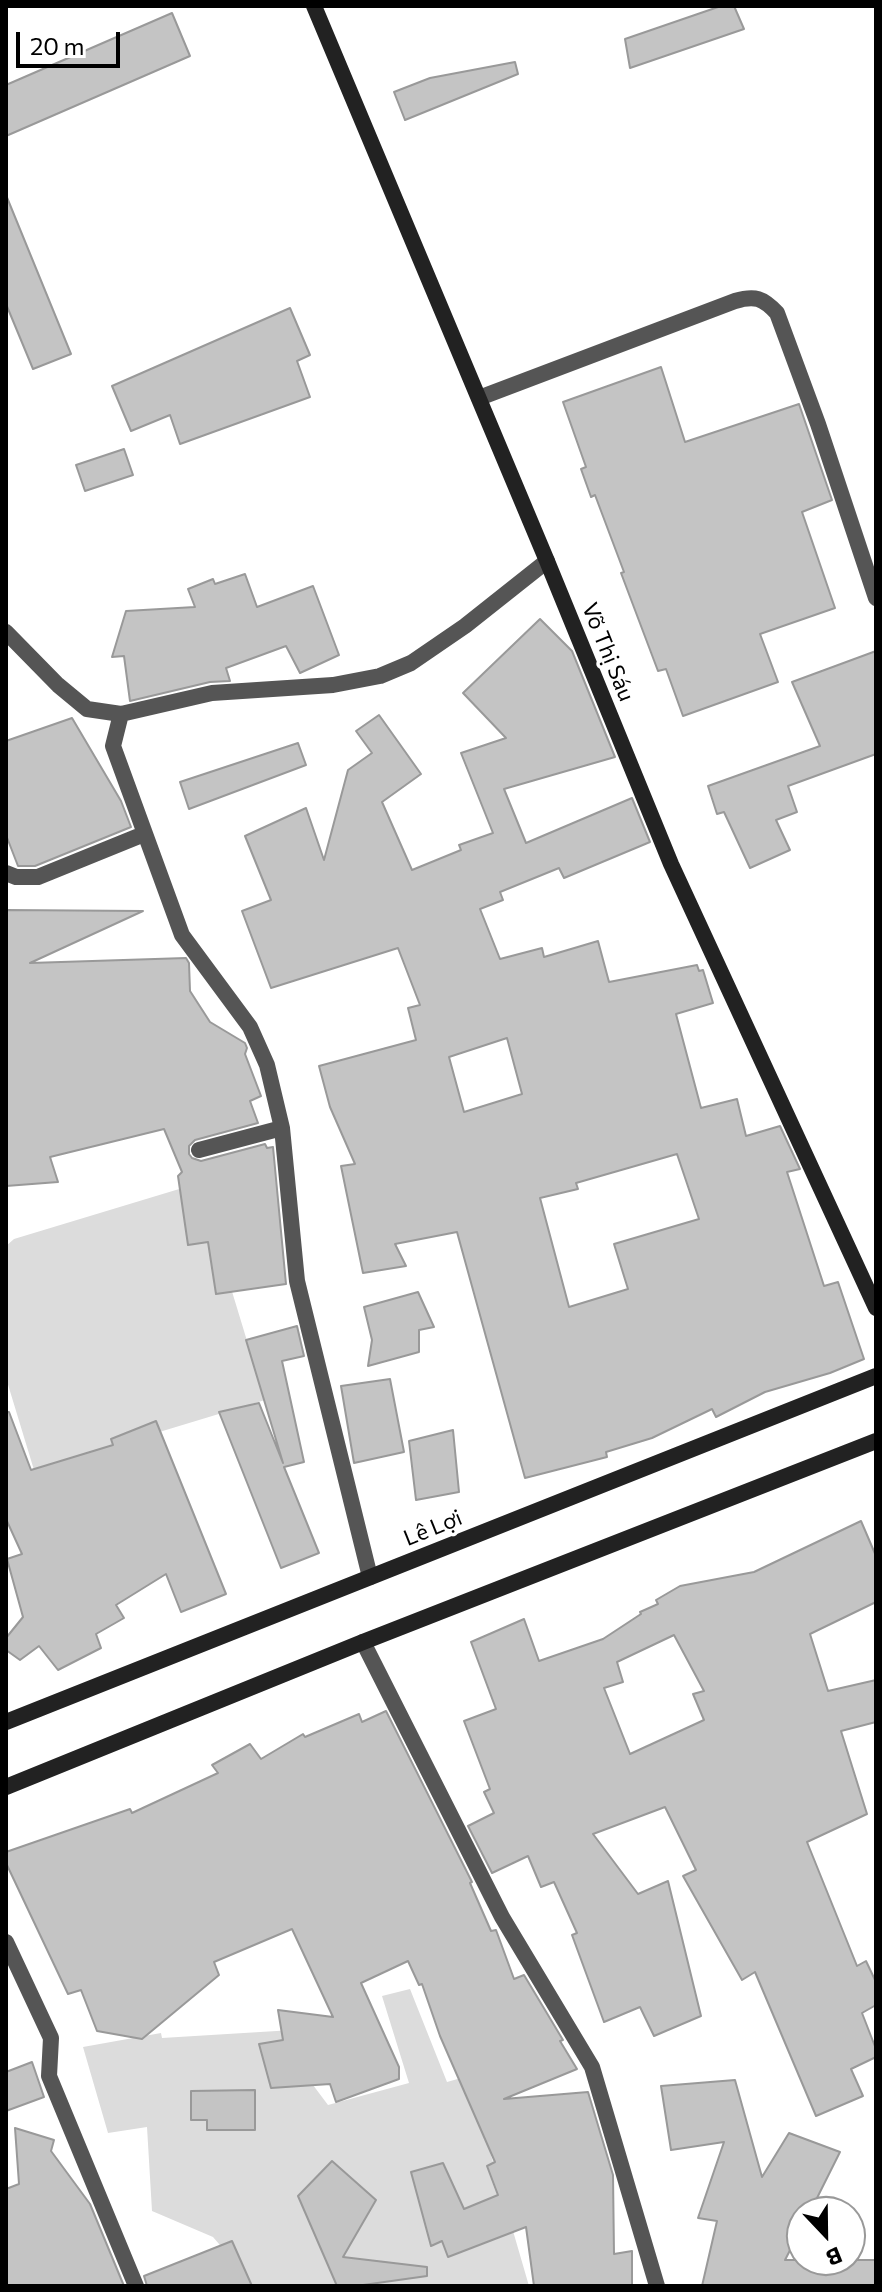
<!DOCTYPE html>
<html>
<head>
<meta charset="utf-8">
<style>
  body { margin:0 }
  #map { position:relative; width:882px; height:2292px; overflow:hidden; background:#fff; font-family:Commissioner,sans-serif }
  canvas { display:block }
  .frame { position:absolute; inset:0; border:8px solid #000; pointer-events:none }
  .north { position:absolute; left:786px; top:2196px; width:80px; height:80px; box-sizing:border-box; background:#fff; border:2px solid #999; border-radius:50%; rotate:158deg; font-size:22px; font-weight:700; line-height:32px; text-align:center; color:#000 }
  .north::after { content:''; display:block; margin:auto; width:28px; height:36px; background:#000; clip-path:polygon(50% 0,100% 100%,50% 72%,0 100%) }
  .scale { position:absolute; left:16px; top:32px; width:104px; height:36px; box-sizing:border-box; border:4px solid #000; border-top:0; padding-left:10px; font-size:24px; line-height:28px; white-space:nowrap; color:#000; -webkit-text-stroke:6px #fff; paint-order:stroke }
</style>
</head>
<body>
<div id="map">
<canvas width="882" height="2292"></canvas>
<div class="frame"></div>
<div class="north">B</div>
<div class="scale">20 m</div>
</div>
<script>
const context = document.querySelector('canvas').getContext('2d');
context.lineJoin = 'round';
function fill(path, color) { context.fillStyle = color; context.fill(path, 'evenodd'); }
function strokePath(path, color, width, dash) { context.strokeStyle = color; context.lineWidth = width; context.lineCap = dash ? 'butt' : 'round'; context.setLineDash(dash || []); context.stroke(path); }
function write(font, color, halo, rows, align = 'center') {
  context.font = font + ' Commissioner,sans-serif'; context.lineWidth = 7; context.setLineDash([]); context.textBaseline = 'middle'; context.strokeStyle = halo; context.fillStyle = color; for (const [text, x, y, turn = 0] of rows) {
    context.save(); context.translate(x, y); context.rotate((+turn || 0) * Math.PI / 180); context.textAlign = isNaN(turn) ? turn : align; if (halo) context.strokeText(text, 0, 0); context.fillText(text, 0, 0); context.restore();
  }
}
const green = new Path2D(`
  M 199,1183 L 265,1400 L 34,1470 L 6,1378 L 6,1246 L 14,1239 Z
  M 410,1989 L 447,2082 L 468,2076 L 529,2286 L 235,2286 L 225,2251 L 213,2237 L 152,2211 L 147,2127 L 108,2133 L 83,2047 L 161,2033 L 162,2038 L 293,2030 L 313,2085 L 328,2105 L 409,2083 L 382,1996 Z`);
const building = new Path2D(`
  M 721,6 L 734,6 L 744,29 L 630,68 L 625,39 Z
  M 172,13 L 190,56 L 6,136 L 6,85 Z
  M 515,62 L 518,74 L 405,120 L 394,92 L 430,78 Z
  M 6,195 L 71,354 L 33,369 L 6,304 Z
  M 290,308 L 310,355 L 297,361 L 310,397 L 180,444 L 170,415 L 131,431 L 112,386 Z
  M 661,367 L 685,442 L 799,404 L 832,500 L 802,512 L 835,608 L 760,634 L 778,682 L 683,716 L 666,669 L 658,671 L 621,573 L 624,572 L 595,495 L 591,497 L 581,469 L 586,467 L 563,402 Z
  M 124,449 L 133,475 L 85,491 L 76,465 Z
  M 245,574 L 257,607 L 313,586 L 339,655 L 300,673 L 286,646 L 226,668 L 230,681 L 210,682 L 130,701 L 124,656 L 112,657 L 126,611 L 195,607 L 188,589 L 213,579 L 215,584 Z
  M 540,619 L 572,651 L 615,757 L 504,789 L 526,843 L 632,798 L 650,842 L 564,878 L 559,868 L 500,892 L 503,900 L 480,909 L 500,959 L 542,948 L 544,957 L 598,941 L 609,982 L 697,965 L 699,971 L 703,970 L 713,1003 L 676,1014 L 701,1108 L 737,1099 L 746,1136 L 780,1126 L 800,1169 L 787,1172 L 824,1286 L 838,1282 L 864,1359 L 830,1373 L 765,1392 L 716,1417 L 712,1409 L 652,1438 L 606,1452 L 607,1457 L 525,1478 L 457,1232 L 395,1244 L 406,1266 L 363,1273 L 341,1166 L 355,1164 L 330,1107 L 319,1066 L 416,1040 L 408,1008 L 420,1005 L 398,948 L 271,988 L 242,911 L 271,900 L 245,836 L 306,808 L 324,860 L 348,770 L 372,753 L 356,731 L 379,715 L 421,774 L 382,802 L 412,870 L 461,850 L 459,845 L 493,833 L 461,753 L 506,738 L 463,693 ZM 507,1038 L 522,1094 L 464,1112 L 449,1057 ZM 677,1154 L 699,1219 L 614,1244 L 628,1289 L 569,1307 L 540,1198 L 578,1189 L 576,1183 Z
  M 876,651 L 876,754 L 788,786 L 797,812 L 776,820 L 790,850 L 750,868 L 724,812 L 717,814 L 708,786 L 820,746 L 792,682 Z
  M 72,718 L 121,801 L 131,827 L 35,866 L 18,866 L 6,835 L 6,741 Z
  M 298,743 L 306,765 L 189,809 L 180,782 Z
  M 6,910 L 143,911 L 30,963 L 186,958 L 189,963 L 190,991 L 210,1022 L 245,1043 L 247,1048 L 245,1054 L 261,1096 L 250,1101 L 258,1123 L 195,1140 L 189,1146 L 189,1154 L 192,1158 L 201,1161 L 265,1144 L 267,1148 L 273,1147 L 286,1284 L 216,1294 L 208,1242 L 188,1245 L 178,1176 L 182,1172 L 164,1129 L 50,1157 L 58,1182 L 6,1186 Z
  M 418,1292 L 434,1327 L 419,1330 L 419,1352 L 368,1366 L 372,1340 L 364,1307 Z
  M 297,1326 L 304,1356 L 282,1361 L 304,1462 L 284,1467 L 319,1553 L 281,1568 L 219,1412 L 259,1403 L 283,1463 L 246,1340 Z
  M 390,1379 L 404,1452 L 354,1463 L 341,1386 Z
  M 6,1412 L 9,1412 L 31,1470 L 113,1445 L 111,1439 L 156,1421 L 226,1594 L 181,1612 L 166,1574 L 116,1605 L 124,1618 L 96,1634 L 101,1648 L 58,1670 L 39,1646 L 20,1660 L 6,1650 L 6,1638 L 23,1617 L 7,1559 L 22,1554 L 6,1519 Z
  M 453,1430 L 459,1492 L 416,1500 L 409,1441 Z
  M 861,1521 L 876,1556 L 876,1602 L 810,1634 L 828,1691 L 876,1680 L 876,1722 L 841,1731 L 867,1814 L 807,1842 L 857,1966 L 866,1961 L 876,1982 L 876,2005 L 862,2013 L 876,2049 L 876,2057 L 851,2069 L 863,2096 L 816,2116 L 755,1972 L 742,1980 L 683,1876 L 696,1870 L 665,1807 L 593,1834 L 638,1894 L 668,1881 L 701,2016 L 654,2036 L 640,2007 L 604,2022 L 572,1935 L 577,1933 L 554,1882 L 541,1887 L 528,1856 L 492,1873 L 468,1826 L 494,1813 L 484,1792 L 490,1789 L 464,1721 L 496,1709 L 471,1642 L 524,1619 L 539,1661 L 603,1639 L 641,1614 L 640,1612 L 658,1604 L 656,1600 L 680,1586 L 754,1572 ZM 674,1635 L 704,1691 L 693,1694 L 704,1720 L 630,1754 L 604,1688 L 623,1682 L 617,1662 Z
  M 386,1711 L 472,1882 L 470,1883 L 491,1931 L 496,1930 L 514,1979 L 524,1975 L 563,2040 L 560,2041 L 577,2069 L 504,2099 L 588,2092 L 613,2175 L 614,2254 L 632,2251 L 632,2286 L 534,2286 L 526,2227 L 448,2257 L 442,2241 L 431,2246 L 411,2172 L 443,2163 L 464,2209 L 498,2195 L 487,2166 L 495,2162 L 440,2036 L 422,1984 L 419,1985 L 408,1961 L 361,1983 L 399,2067 L 399,2079 L 336,2102 L 330,2084 L 271,2088 L 259,2044 L 283,2040 L 278,2010 L 333,2017 L 292,1929 L 214,1962 L 219,1975 L 142,2039 L 97,2031 L 81,1990 L 68,1994 L 6,1863 L 6,1852 L 130,1809 L 132,1813 L 218,1773 L 212,1765 L 250,1744 L 261,1759 L 303,1734 L 305,1737 L 359,1714 L 362,1722 Z
  M 32,2062 L 44,2097 L 6,2111 L 6,2072 Z
  M 735,2080 L 762,2177 L 789,2133 L 840,2152 L 810,2212 L 802,2212 L 802,2227 L 785,2260 L 876,2260 L 876,2286 L 702,2286 L 717,2221 L 698,2218 L 724,2142 L 671,2150 L 661,2086 Z
  M 255,2090 L 255,2130 L 207,2130 L 207,2120 L 191,2120 L 191,2091 Z
  M 15,2128 L 54,2140 L 51,2151 L 90,2204 L 124,2286 L 6,2286 L 6,2189 L 19,2184 Z
  M 332,2161 L 376,2200 L 343,2257 L 427,2267 L 427,2276 L 356,2286 L 337,2286 L 298,2196 Z
  M 232,2241 L 252,2286 L 147,2286 L 144,2276 Z`);
const street = new Path2D(`
  M 479,398 L 735,301 C 755,295 763,298 777,313 L 818,424 L 876,598
  M 6,632 L 58,685 L 87,709 L 121,714 L 212,693 L 333,685 L 380,676 L 411,663 L 465,626 L 547,561
  M 121,714 L 113,746 L 182,935 L 250,1027 L 267,1065 L 282,1128 L 297,1281 L 370,1577
  M 6,873 L 16,877 L 38,877 L 144,834
  M 199,1150 L 282,1128
  M 363,1642 L 502,1917 L 592,2067 L 657,2286
  M 6,1942 L 51,2038 L 49,2076 L 136,2286`);
const secondary = new Path2D(`
  M 314,6 L 547,561 L 671,864 L 876,1308
  M 6,1722 L 876,1376
  M 6,1787 L 363,1642 L 876,1441`);
const streetNames = [
  ["Võ Thị Sáu",608,652,68],
  ["Lê Lợi",433,1528,-22]
];
fill(green, '#dcdcdc');
fill(building, '#c4c4c4');
strokePath(building, '#999', 2);
strokePath(street, '#555', 16);
strokePath(secondary, '#222', 16);
write('22px', '#000', '#fff', streetNames);
</script>
</body>
</html>
